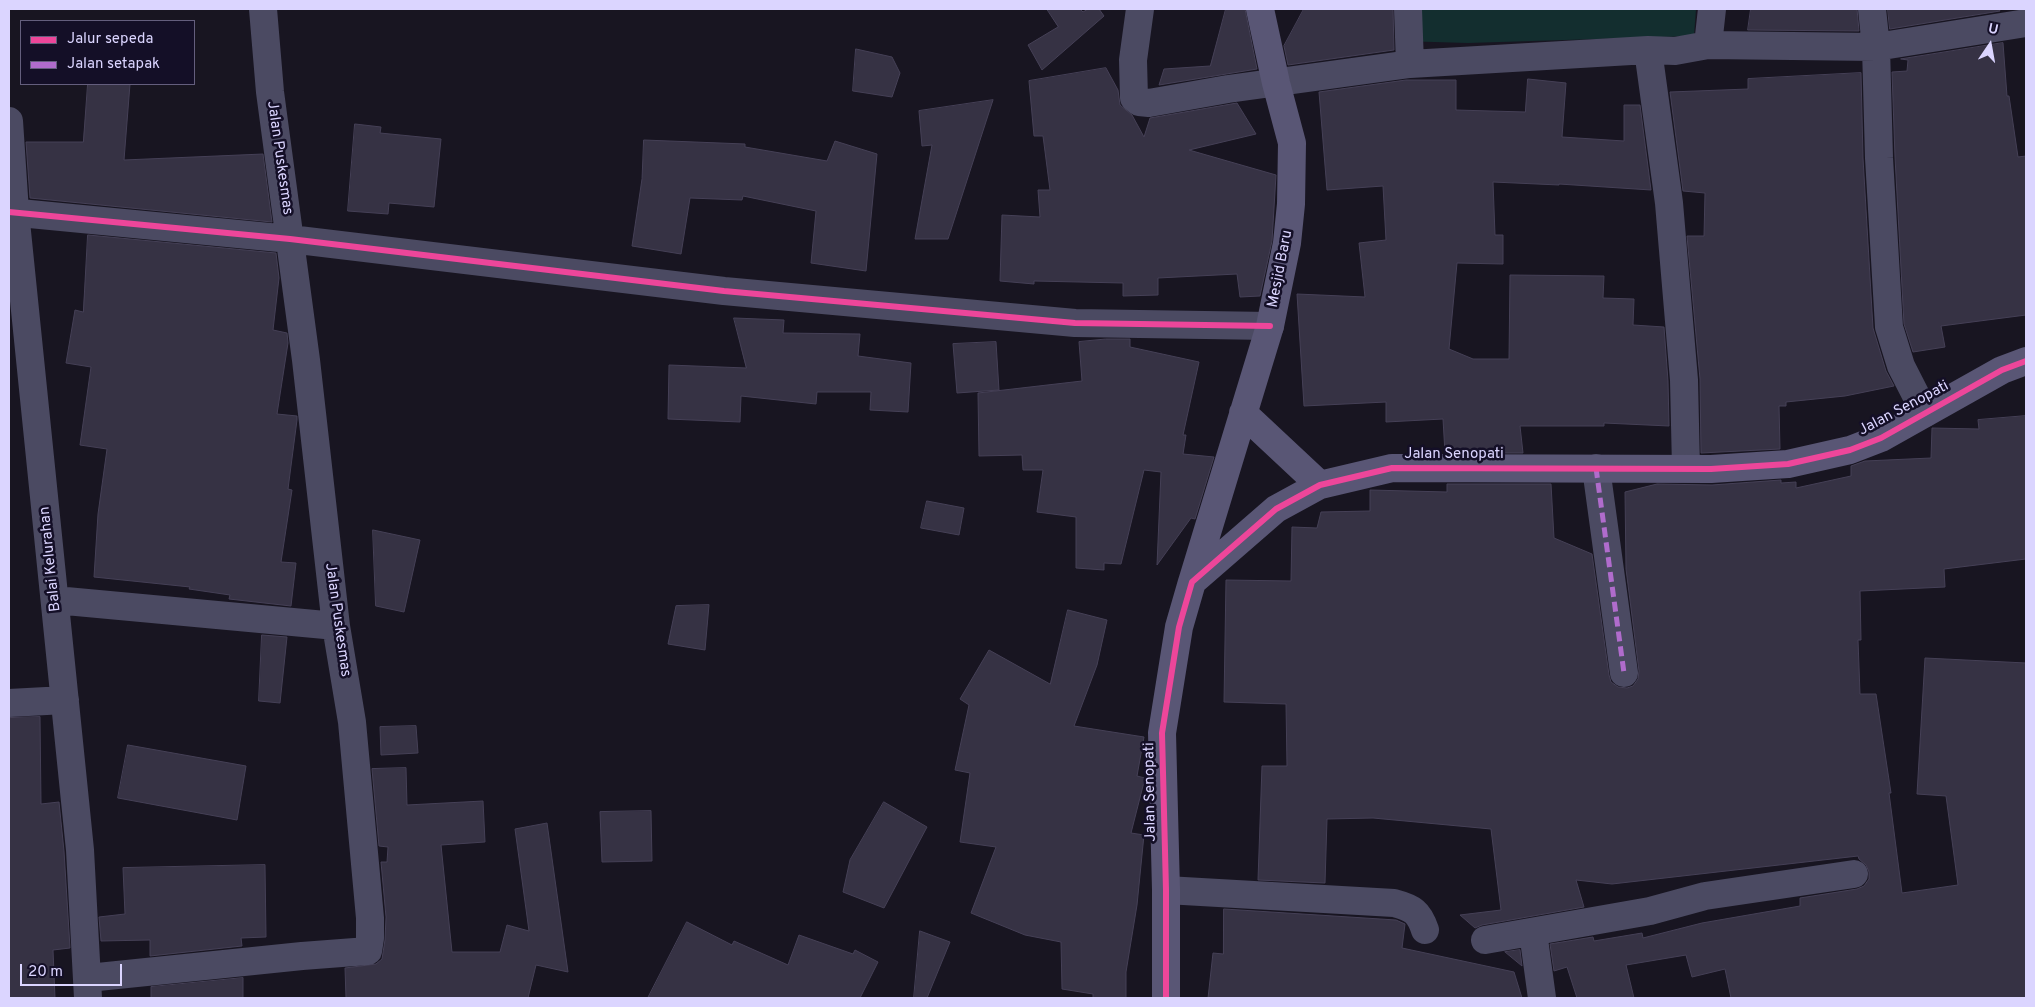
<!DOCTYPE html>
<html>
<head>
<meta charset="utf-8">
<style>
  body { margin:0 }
  #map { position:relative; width:2035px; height:1007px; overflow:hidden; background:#181521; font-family:Overpass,sans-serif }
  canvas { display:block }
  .frame { position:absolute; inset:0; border:10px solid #dbd5ff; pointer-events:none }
  .legend { position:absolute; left:20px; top:20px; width:175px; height:65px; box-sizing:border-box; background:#140f27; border:1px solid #645e7d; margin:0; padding:6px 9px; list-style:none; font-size:15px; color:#dbd5ff }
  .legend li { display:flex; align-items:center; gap:10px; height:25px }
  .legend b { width:25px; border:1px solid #645e7d }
  .north { position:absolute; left:1965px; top:20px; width:50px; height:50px; -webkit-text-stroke:4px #140f27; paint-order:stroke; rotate:12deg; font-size:14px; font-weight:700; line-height:20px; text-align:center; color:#dbd5ff }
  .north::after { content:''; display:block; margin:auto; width:18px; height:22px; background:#dbd5ff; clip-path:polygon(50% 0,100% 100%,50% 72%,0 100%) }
  .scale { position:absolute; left:20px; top:964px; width:102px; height:22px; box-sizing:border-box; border:2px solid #dbd5ff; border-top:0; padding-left:6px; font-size:15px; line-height:18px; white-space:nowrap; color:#dbd5ff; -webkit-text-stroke:4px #140f27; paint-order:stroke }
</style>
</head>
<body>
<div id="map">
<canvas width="2035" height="1007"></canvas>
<div class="frame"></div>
<ul class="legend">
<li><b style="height:6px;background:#ed469a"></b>Jalur sepeda</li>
<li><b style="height:6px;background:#b06ccc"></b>Jalan setapak</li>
</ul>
<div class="north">U</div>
<div class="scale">20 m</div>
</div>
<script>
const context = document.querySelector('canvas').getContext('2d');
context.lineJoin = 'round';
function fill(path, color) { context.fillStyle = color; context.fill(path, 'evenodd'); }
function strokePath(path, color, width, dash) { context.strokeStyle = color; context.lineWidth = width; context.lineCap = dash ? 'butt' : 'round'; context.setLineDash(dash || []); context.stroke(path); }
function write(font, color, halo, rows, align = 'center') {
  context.font = font + ' Overpass,sans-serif'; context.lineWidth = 5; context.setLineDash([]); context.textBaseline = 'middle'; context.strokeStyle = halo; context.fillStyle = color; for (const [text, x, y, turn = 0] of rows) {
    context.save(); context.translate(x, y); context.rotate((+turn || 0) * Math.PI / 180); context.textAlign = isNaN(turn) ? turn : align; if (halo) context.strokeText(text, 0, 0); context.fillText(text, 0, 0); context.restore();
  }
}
const green = new Path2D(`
  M 1401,9 L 1696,9 L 1694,36 L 1468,43 L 1399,41 Z`);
const building = new Path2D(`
  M 1047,9 L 1080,9 L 1083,12 L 1088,9 L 1099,9 L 1104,16 L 1042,70 L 1028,45 L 1058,27 Z
  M 1226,9 L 1245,9 L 1257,69 L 1159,85 L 1164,69 L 1210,66 Z
  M 1304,9 L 1393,9 L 1394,50 L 1288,65 L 1284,46 Z
  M 1751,9 L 1857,9 L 1859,31 L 1748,30 Z
  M 1888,9 L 1999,9 L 2000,11 L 1890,29 Z
  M 2003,43 L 2007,96 L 2009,96 L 2018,157 L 2026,156 L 2026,315 L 1941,326 L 1945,347 L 1913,352 L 1904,324 L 1895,157 L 1892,72 L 1907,71 L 1908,60 L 1901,59 Z
  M 856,49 L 892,57 L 900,73 L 892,97 L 853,91 Z
  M 1106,68 L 1118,90 L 1120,105 L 1132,115 L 1144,137 L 1150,118 L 1237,103 L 1256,134 L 1189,150 L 1276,175 L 1272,241 L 1260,296 L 1240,297 L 1237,274 L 1158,278 L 1158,295 L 1123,296 L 1123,283 L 1034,281 L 1034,284 L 1000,281 L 1002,215 L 1040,217 L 1038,190 L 1050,190 L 1043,136 L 1034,136 L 1029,81 Z
  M 1861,73 L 1863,158 L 1873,328 L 1886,371 L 1894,386 L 1845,396 L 1786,402 L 1786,406 L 1779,406 L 1780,449 L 1701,453 L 1700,379 L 1687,236 L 1704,236 L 1705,193 L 1683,191 L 1670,92 L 1748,89 L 1748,79 Z
  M 1528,79 L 1566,83 L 1562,137 L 1624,141 L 1624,105 L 1640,105 L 1651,190 L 1559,184 L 1559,185 L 1493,182 L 1495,235 L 1503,235 L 1503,264 L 1457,263 L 1449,349 L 1473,359 L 1509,359 L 1510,275 L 1604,276 L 1603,298 L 1634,299 L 1633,325 L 1664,327 L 1668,381 L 1669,426 L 1604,423 L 1604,426 L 1520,426 L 1523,453 L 1445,453 L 1443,419 L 1386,422 L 1386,402 L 1304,406 L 1297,294 L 1365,297 L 1359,243 L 1386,240 L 1383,186 L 1327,190 L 1319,92 L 1406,80 L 1456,80 L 1456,110 L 1525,112 Z
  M 88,84 L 130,84 L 124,160 L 263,154 L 272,222 L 30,198 L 26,142 L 83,142 Z
  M 993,100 L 948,239 L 915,239 L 932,145 L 922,146 L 919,111 Z
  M 355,124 L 381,127 L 380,133 L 441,139 L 434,207 L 389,203 L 388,214 L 348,211 Z
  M 644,140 L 745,144 L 745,147 L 827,161 L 835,141 L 877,154 L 866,271 L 811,263 L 816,211 L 743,196 L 742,200 L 690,198 L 681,254 L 632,246 L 642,179 Z
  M 88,235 L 276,253 L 279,278 L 273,330 L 287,333 L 288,343 L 277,414 L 297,416 L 297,420 L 288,489 L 292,490 L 281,562 L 296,563 L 291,606 L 229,599 L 230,595 L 189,589 L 190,587 L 94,577 L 98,514 L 107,449 L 80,445 L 91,367 L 66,363 L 75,310 L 83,312 Z
  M 734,318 L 784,320 L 783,333 L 860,334 L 858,356 L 911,363 L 908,412 L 870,410 L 871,392 L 817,392 L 816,404 L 741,396 L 740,422 L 668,419 L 669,365 L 746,368 Z
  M 1106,339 L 1130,339 L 1130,347 L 1199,362 L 1183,435 L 1186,435 L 1183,454 L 1214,457 L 1195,519 L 1191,518 L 1157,565 L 1161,472 L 1144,470 L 1121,564 L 1104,563 L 1104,570 L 1076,568 L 1076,517 L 1037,512 L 1043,470 L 1023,470 L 1022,455 L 979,456 L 978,393 L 1082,381 L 1079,342 Z
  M 996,342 L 999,390 L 957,393 L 953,344 Z
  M 2026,416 L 2026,559 L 1944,569 L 1945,587 L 1860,591 L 1861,640 L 1858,640 L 1860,694 L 1876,694 L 1891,793 L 1889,793 L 1902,893 L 1958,885 L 1946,796 L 1917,794 L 1925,658 L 2026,663 L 2026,998 L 1731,998 L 1725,969 L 1692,977 L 1686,955 L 1626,965 L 1634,998 L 1577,998 L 1567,967 L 1554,971 L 1550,944 L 1593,937 L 1594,941 L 1642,933 L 1643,938 L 1702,923 L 1800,906 L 1800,898 L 1857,889 L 1864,886 L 1869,879 L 1869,872 L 1866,865 L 1859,859 L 1858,856 L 1612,884 L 1576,880 L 1584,907 L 1482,925 L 1475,928 L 1460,915 L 1501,910 L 1491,829 L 1373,818 L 1327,819 L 1325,883 L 1258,880 L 1262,766 L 1287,766 L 1286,704 L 1224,702 L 1226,580 L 1291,581 L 1292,527 L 1317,528 L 1321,512 L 1370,511 L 1370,490 L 1447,492 L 1447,484 L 1551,484 L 1554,538 L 1592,554 L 1609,675 L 1611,682 L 1618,687 L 1627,688 L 1633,686 L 1638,679 L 1639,671 L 1626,569 L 1625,492 L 1657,484 L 1712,485 L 1781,480 L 1781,483 L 1796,482 L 1796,488 L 1851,476 L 1851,466 L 1865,461 L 1931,458 L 1932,428 L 1979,429 L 1978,420 Z
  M 927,501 L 964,508 L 959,535 L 921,528 Z
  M 373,530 L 420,540 L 404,612 L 376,606 Z
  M 709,605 L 705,650 L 668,644 L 676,606 Z
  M 1068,610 L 1107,620 L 1097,665 L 1074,726 L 1144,737 L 1137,776 L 1145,778 L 1131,833 L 1144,835 L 1137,905 L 1126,972 L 1126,998 L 1093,998 L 1093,994 L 1062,989 L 1061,942 L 1025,935 L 971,913 L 996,847 L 960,842 L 970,773 L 955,770 L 969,705 L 960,699 L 989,650 L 1050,684 Z
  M 262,635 L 287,637 L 280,703 L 259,701 Z
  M 40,717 L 41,804 L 59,802 L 64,851 L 70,948 L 53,950 L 55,998 L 9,998 L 9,718 Z
  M 416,726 L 418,753 L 381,755 L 380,727 Z
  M 128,745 L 246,766 L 237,820 L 118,798 Z
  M 406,768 L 407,805 L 483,801 L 485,842 L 441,845 L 452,952 L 500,952 L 507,925 L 529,931 L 515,829 L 547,823 L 568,972 L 536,965 L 528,998 L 346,998 L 345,968 L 376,964 L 382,959 L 385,940 L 386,917 L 381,862 L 387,862 L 388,847 L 379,846 L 372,769 Z
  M 884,802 L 927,827 L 884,908 L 843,892 L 850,860 Z
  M 651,811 L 652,861 L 602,862 L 600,812 Z
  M 265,865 L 266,937 L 241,938 L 242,946 L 150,956 L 150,940 L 101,941 L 99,917 L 125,914 L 123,868 Z
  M 1224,909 L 1396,920 L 1405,924 L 1402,948 L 1514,972 L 1522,998 L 1208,998 L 1213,953 L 1223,954 Z
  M 687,922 L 732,945 L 734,941 L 788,965 L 799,935 L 853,954 L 855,950 L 878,962 L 860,998 L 648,998 Z
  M 920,931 L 950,942 L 927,998 L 914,998 Z
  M 1520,950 L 1522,966 L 1505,952 Z
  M 243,978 L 243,998 L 151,998 L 151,987 Z`);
const street = new Path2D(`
  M 1140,9 L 1133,60 L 1134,98 L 1139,102 L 1149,103 L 1228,89 L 1410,64 L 1648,50 L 1675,51 L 1708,45 L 1712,9
  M 1408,9 L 1410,64
  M 1872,9 L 1876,47 L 1879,158 L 1889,327 L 1901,366 L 1925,413
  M 1708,45 L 1876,47 L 2026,23
  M 1648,50 L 1669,203 L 1684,380 L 1686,468
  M 9,121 L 15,212 L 80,850 L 88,998
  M 9,212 L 290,239 L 724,291 L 1075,323 L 1270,326
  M 1596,468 L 1624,673
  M 55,600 L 336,626
  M 9,703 L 65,700
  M 1166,890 L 1394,903 C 1413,908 1419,912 1425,930
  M 1533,932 L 1542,998
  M 1485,940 L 1650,911 L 1705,896 L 1854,874
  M 88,978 L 302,956 L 368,951 L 370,938 L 370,918 L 352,722 L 336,626 L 306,360 L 270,92 L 263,9`);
const secondary = new Path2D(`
  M 1243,413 L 1320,485
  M 1192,582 L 1270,326 L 1287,243 L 1291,204 L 1292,143 L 1276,83 L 1260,9
  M 1166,998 L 1166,890 L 1162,733 L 1179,627 L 1192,582 L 1276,509 L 1320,485 L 1392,468 L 1711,469 L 1788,464 L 1850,450 L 1881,438 L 2002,370 L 2026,361`);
const quiet = new Path2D(`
  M 1596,468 L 1624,673`);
const cycleway = new Path2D(`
  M 9,212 L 290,239 L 724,291 L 1075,323 L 1270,326
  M 1166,998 L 1166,890 L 1162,733 L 1179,627 L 1192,582 L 1276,509 L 1320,485 L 1392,468 L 1711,469 L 1788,464 L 1850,450 L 1881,438 L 2002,370 L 2026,361`);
const streetNames = [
  ["Jalan Puskesmas",279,158,82],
  ["Mesjid Baru",1281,269,-79],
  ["Jalan Senopati",1904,409,-28],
  ["Jalan Senopati",1454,455],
  ["Balai Kelurahan",51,559,-96],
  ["Jalan Puskesmas",337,620,82],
  ["Jalan Senopati",1151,792,-91]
];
fill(green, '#132e2f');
fill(building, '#363244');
strokePath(building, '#454056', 1);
strokePath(street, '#4b4a62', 28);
strokePath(secondary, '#595675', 28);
strokePath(quiet, '#b06ccc', 5, [10, 5]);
strokePath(cycleway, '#ed469a', 6);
write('15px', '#dbd5ff', '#140f27', streetNames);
</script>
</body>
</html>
